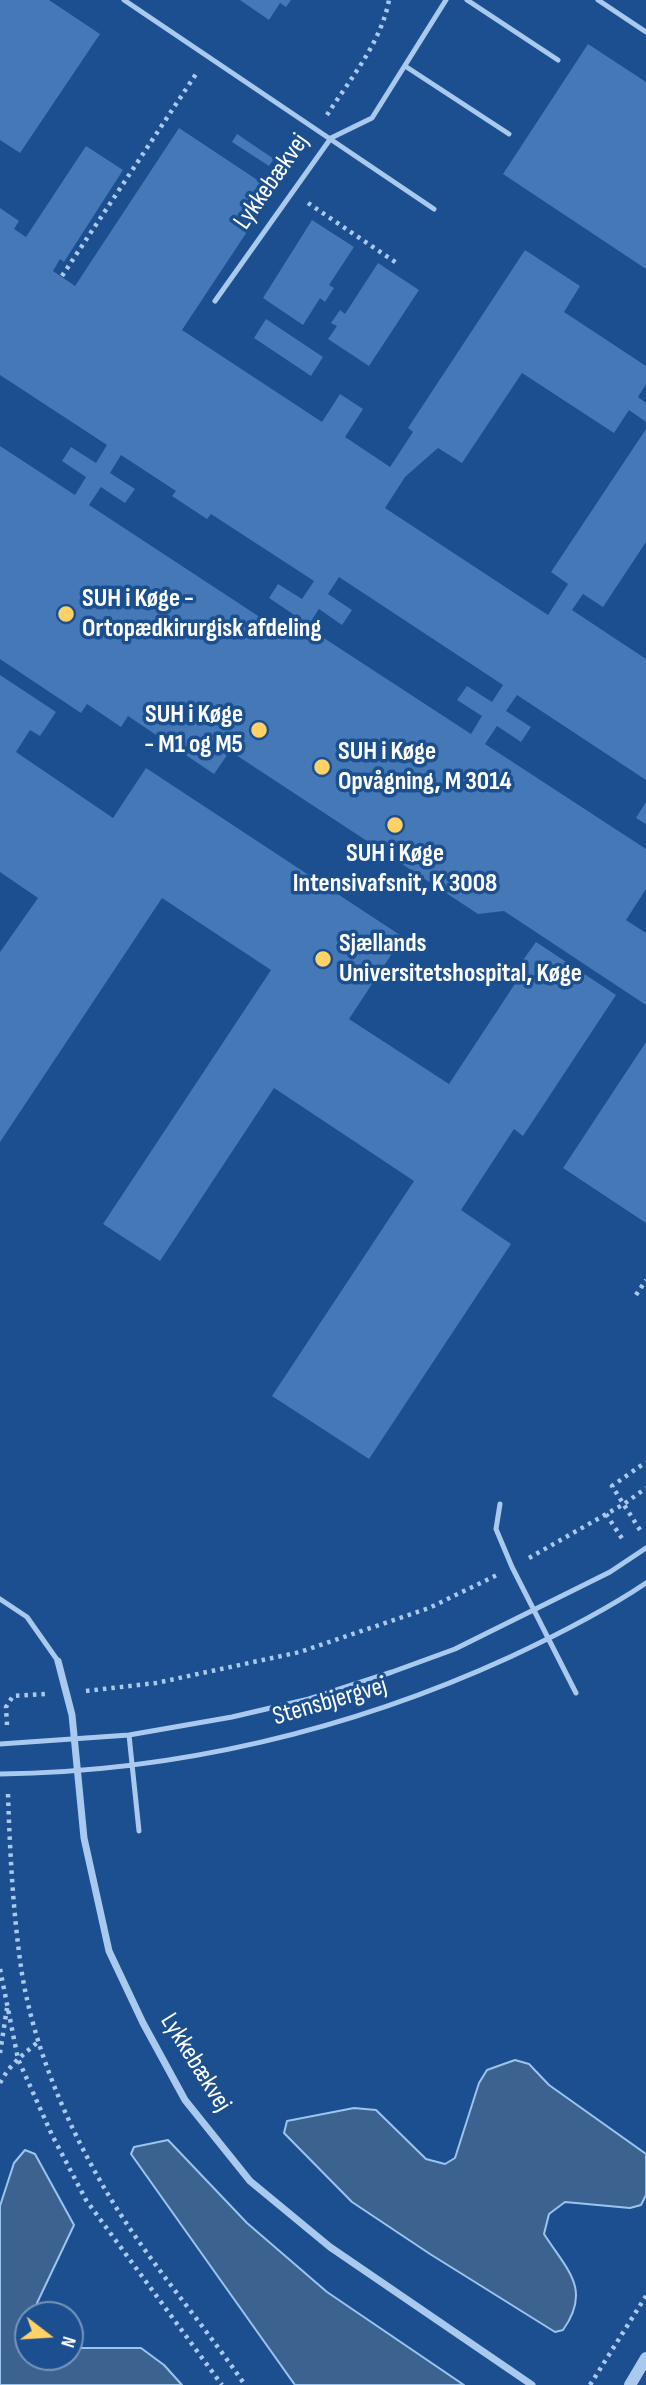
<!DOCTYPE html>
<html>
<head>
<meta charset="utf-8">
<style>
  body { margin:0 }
  #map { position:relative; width:646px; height:2385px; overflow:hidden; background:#1b4f8f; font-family:"Sofia Sans Condensed",sans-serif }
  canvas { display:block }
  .north { position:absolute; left:14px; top:2301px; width:70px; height:70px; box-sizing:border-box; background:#1b4f8f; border:2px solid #7695bc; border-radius:50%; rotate:107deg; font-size:19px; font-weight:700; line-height:28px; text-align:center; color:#fff }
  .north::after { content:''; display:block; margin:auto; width:24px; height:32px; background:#ffd166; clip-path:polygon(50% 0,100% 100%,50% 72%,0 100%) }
</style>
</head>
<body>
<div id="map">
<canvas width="646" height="2385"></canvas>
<div class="north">N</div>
</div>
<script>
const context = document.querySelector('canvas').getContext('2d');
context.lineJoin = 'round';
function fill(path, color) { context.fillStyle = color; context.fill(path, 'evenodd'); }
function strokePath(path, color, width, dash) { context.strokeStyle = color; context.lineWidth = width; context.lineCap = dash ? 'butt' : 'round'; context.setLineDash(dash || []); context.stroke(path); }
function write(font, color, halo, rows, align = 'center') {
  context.font = font + ' "Sofia Sans Condensed",sans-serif'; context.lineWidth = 7; context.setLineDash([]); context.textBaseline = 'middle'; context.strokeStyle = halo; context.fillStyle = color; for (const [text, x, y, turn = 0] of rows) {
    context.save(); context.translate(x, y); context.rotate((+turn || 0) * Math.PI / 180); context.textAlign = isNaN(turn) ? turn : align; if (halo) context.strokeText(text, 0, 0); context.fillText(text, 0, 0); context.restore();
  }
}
const water = new Path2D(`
  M 515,2060 L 529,2064 L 549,2085 L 646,2154 L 646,2195 L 641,2205 L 630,2208 L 565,2202 L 549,2214 L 544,2234 C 567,2270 592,2289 563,2330 L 555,2332 L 430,2254 L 352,2202 L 284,2133 L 287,2121 L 354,2108 L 376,2110 L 426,2159 L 445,2164 L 455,2158 L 479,2083 L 487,2070 Z
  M 168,2140 L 247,2223 L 327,2292 L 464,2385 L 295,2385 L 131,2154 L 134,2147 Z
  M 25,2150 L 35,2154 L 74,2225 L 37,2303 L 37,2315 L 28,2315 L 28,2357 L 70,2357 L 70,2348 L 141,2348 L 164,2365 L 182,2385 L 0,2385 L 0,2206 L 14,2163 Z`);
const building = new Path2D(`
  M 0,0 L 49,0 L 100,34 L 20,153 L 0,140 Z
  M 240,0 L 291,0 L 286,7 L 280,3 L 269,20 Z
  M 588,44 L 646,82 L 646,269 L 503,174 Z
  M 179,128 L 274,191 L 182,330 L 322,422 L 340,394 L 363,409 L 345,437 L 390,467 L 413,432 L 408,428 L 525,250 L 580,286 L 564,312 L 646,366 L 646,384 L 638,397 L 646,403 L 646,422 L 629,410 L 614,433 L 522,373 L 462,463 L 438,448 L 405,477 L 385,508 L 548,615 L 568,584 L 551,572 L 646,429 L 646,542 L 603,607 L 583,594 L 572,610 L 646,659 L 646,780 L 517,695 L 506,711 L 531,727 L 521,742 L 497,726 L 485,744 L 646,849 L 646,889 L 626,920 L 646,933 L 646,1005 L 504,911 L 478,914 L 230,751 L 214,774 L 128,716 L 121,727 L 87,704 L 81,713 L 0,659 L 0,446 L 75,495 L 86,477 L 62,461 L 71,447 L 96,463 L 107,445 L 0,375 L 0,208 L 19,221 L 14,229 L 26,237 L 86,146 L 123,170 L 64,262 L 60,259 L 53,271 L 75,286 ZM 121,455 L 176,491 L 172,496 L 207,519 L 211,514 L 314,581 L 302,599 L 278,584 L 269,598 L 293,614 L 281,631 L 89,505 L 101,487 L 125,503 L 135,489 L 110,473 ZM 339,577 L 503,685 L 492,702 L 467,686 L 457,700 L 482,716 L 471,734 L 307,627 L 319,609 L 342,625 L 352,610 L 328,594 Z
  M 237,134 L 274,159 L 269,166 L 232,142 Z
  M 312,220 L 354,247 L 329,285 L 334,288 L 325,302 L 320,298 L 303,325 L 263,298 Z
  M 378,263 L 419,290 L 369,366 L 328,339 L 337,326 L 331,323 L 340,310 L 345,314 Z
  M 266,319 L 323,357 L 311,376 L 254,338 Z
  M 0,675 L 56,712 L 40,736 L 30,730 L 16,752 L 113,818 L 146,768 L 403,937 L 349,1019 L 449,1084 L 528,964 L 523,960 L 536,942 L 616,995 L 523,1136 L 514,1129 L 461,1210 L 511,1244 L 369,1459 L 272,1396 L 414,1181 L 274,1088 L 160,1261 L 103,1224 L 271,970 L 162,898 L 0,1142 L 0,952 L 38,898 L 0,872 Z
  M 646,802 L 646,824 L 636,818 Z
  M 646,1042 L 646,1223 L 563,1168 Z`);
const path = new Path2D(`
  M 327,115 C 350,79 381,43 389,0
  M 308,203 L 398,264
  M 62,276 L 198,71
  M 636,1295 L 646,1280
  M 606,1514 L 623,1540
  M 640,1530 L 612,1486 L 646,1462
  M 529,1558 L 624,1504 L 646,1488
  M 86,1691 L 156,1683 L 300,1652 L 429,1608 L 497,1575
  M 7,1725 L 6,1707 L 13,1696 L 46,1694
  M 8,1794 C 10,1854 13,1914 22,1974 C 34,2045 63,2115 98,2177 C 139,2251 197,2315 245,2385
  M 0,1969 L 18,2059 L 52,2135 L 86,2200 L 222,2385
  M 0,2053 L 7,2008
  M 0,2083 C 9,2065 24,2054 39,2041
  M 590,2385 L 646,2296`);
const service = new Path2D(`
  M 124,0 L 434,209
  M 467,0 L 558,60
  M 598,0 L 646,32
  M 405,66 L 509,134
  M 215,301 L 331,138 L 372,118 L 446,0
  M 500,1504 L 496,1529 L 512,1567 L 576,1693
  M 0,1599 L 27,1617 L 58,1661
  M 129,1735 L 139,1831
  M 0,1744 L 129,1735 L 232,1717 L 309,1699 L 392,1672 L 455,1649 L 610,1572 L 646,1548
  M 0,1774 C 175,1772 351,1730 510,1657 C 557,1635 603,1612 646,1583`);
const minor = new Path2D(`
  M 58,1661 L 72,1715 L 84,1838 L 109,1951 L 143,2023 L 185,2100 L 250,2181 L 330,2247 L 532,2385`);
const tertiary = new Path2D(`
  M 630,2385 L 646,2358`);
const markers = [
  [66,614,9,"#ffd166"],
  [259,730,9,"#ffd166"],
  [322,767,9,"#ffd166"],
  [395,825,9,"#ffd166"],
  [323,959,9,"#ffd166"]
];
const streetNames = [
  ["Lykkebækvej",272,182,-55],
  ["Stensbjergvej",330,1702,-16],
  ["Lykkebækvej",195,2063,58]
];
const poiNames = [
  ["SUH i Køge -",82,599],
  ["Ortopædkirurgisk afdeling",82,629],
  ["SUH i Køge",243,715,"right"],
  ["- M1 og M5",243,745,"right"],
  ["SUH i Køge",338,752],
  ["Opvågning, M 3014",338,782],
  ["SUH i Køge",395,854,"center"],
  ["Intensivafsnit, K 3008",395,884,"center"],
  ["Sjællands",339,944],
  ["Universitetshospital, Køge",339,974]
];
fill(water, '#3c6290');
strokePath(water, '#9cc4f0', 2);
fill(building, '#4478b7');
strokePath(path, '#a9c9ee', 4.5, [3.5, 5]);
strokePath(service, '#a9c9ee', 5);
strokePath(minor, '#a9c9ee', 7);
strokePath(tertiary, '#a9c9ee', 12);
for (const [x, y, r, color] of markers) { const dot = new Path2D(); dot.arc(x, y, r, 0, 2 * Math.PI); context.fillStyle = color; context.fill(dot); strokePath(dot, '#1b4f8f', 2.5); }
write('26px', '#fff', '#1b4f8f', streetNames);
write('bold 26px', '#fff', '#1b4f8f', poiNames, 'left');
</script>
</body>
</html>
